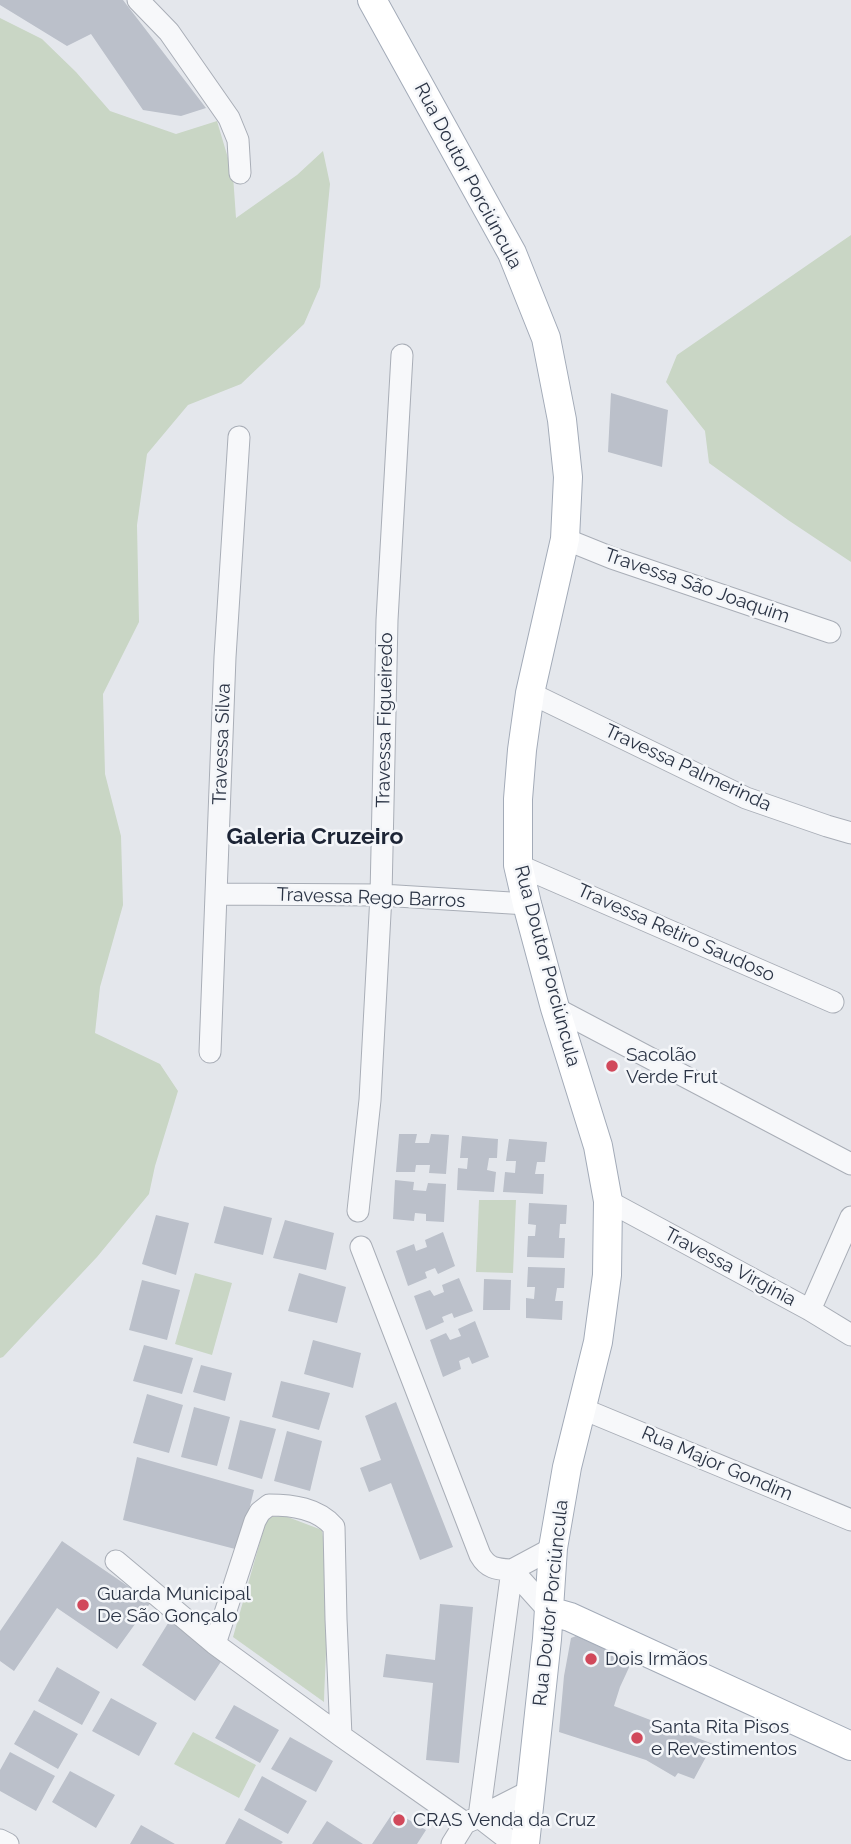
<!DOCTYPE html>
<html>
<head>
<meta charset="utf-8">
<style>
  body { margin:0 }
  canvas { display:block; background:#e4e7ec }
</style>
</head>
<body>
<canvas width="851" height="1844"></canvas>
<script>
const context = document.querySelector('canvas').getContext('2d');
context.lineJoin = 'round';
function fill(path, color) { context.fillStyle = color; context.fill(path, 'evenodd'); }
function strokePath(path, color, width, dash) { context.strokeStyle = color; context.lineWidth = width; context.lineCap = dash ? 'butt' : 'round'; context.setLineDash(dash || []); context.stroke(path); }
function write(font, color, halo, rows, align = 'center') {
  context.font = font + ' Raleway,sans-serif'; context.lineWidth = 5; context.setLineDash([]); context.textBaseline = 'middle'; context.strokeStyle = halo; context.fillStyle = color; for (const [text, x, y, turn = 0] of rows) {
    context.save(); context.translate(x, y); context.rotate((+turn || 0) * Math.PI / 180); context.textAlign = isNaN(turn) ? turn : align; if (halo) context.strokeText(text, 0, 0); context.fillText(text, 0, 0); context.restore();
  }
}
const green = new Path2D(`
  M 0,18 L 42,39 L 76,72 L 110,111 L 176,134 L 217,121 L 233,175 L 236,218 L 297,175 L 323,151 L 330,184 L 320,287 L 304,324 L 241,384 L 188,405 L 147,454 L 137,525 L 139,622 L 103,694 L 105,774 L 121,836 L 123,905 L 100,987 L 95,1033 L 160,1064 L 178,1091 L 155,1166 L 149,1194 L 97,1257 L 3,1357 L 0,1358 Z
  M 851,235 L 851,562 L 788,520 L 709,463 L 705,431 L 666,382 L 677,355 Z
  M 479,1200 L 516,1200 L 513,1273 L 476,1272 Z
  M 195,1273 L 232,1283 L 212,1355 L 175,1344 Z
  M 285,1516 L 322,1530 C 331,1586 326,1645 324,1702 L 233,1637 L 267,1517 Z
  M 193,1732 L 256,1765 L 239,1798 L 174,1764 Z`);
const building = new Path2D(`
  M 0,0 L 123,0 L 206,108 L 181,116 L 143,110 L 91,34 L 67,46 L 0,5 Z
  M 611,393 L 668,410 L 662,467 L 608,452 Z
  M 399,1134 L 417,1134 L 415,1143 L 429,1143 L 431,1134 L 449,1135 L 446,1174 L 429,1173 L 430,1165 L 416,1165 L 415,1172 L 396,1172 Z
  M 462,1136 L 498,1139 L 497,1158 L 489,1158 L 487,1170 L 496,1172 L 494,1192 L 457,1190 L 458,1168 L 467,1169 L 468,1158 L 460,1158 Z
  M 509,1139 L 547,1142 L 545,1162 L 537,1162 L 535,1174 L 544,1174 L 543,1194 L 503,1192 L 505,1172 L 515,1173 L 516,1161 L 506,1161 Z
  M 395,1180 L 414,1182 L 413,1190 L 426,1191 L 428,1183 L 446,1184 L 444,1222 L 426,1221 L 426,1214 L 415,1213 L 414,1221 L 393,1219 Z
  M 529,1203 L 567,1205 L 566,1224 L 560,1224 L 559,1238 L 565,1238 L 564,1258 L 527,1257 L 528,1236 L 535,1236 L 536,1225 L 528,1224 Z
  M 224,1206 L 272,1218 L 263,1255 L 214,1243 Z
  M 156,1215 L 189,1223 L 176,1275 L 142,1264 Z
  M 285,1220 L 334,1233 L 326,1270 L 273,1258 Z
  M 443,1232 L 455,1266 L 438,1274 L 435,1268 L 425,1272 L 427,1278 L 408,1286 L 396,1251 L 414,1244 L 416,1251 L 427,1247 L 425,1240 Z
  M 528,1267 L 565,1268 L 564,1288 L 557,1288 L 555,1301 L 563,1301 L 562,1320 L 526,1318 L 526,1298 L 534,1299 L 535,1287 L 527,1287 Z
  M 299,1273 L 346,1287 L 337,1323 L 288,1311 Z
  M 459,1278 L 473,1311 L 454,1318 L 452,1313 L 442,1317 L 444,1322 L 426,1330 L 414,1296 L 430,1290 L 434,1296 L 444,1292 L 442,1285 Z
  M 484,1279 L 511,1280 L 510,1310 L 483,1310 Z
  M 142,1280 L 180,1290 L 167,1340 L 129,1330 Z
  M 475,1321 L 489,1357 L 472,1364 L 469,1357 L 459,1361 L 461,1369 L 443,1377 L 430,1340 L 446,1333 L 450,1340 L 461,1336 L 458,1329 Z
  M 313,1340 L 361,1353 L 353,1388 L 304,1374 Z
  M 144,1345 L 193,1358 L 182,1394 L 133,1381 Z
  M 201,1365 L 232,1373 L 225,1401 L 193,1392 Z
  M 281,1381 L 330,1393 L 319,1430 L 272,1417 Z
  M 147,1394 L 183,1405 L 169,1453 L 133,1443 Z
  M 396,1402 L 453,1547 L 420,1560 L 391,1483 L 369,1492 L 360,1468 L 381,1460 L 365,1416 Z
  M 194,1407 L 230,1417 L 217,1466 L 181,1457 Z
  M 240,1420 L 276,1429 L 262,1479 L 228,1469 Z
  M 287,1431 L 322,1441 L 310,1491 L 274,1481 Z
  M 137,1457 L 254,1490 L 239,1550 L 123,1520 Z
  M 62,1541 L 151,1602 L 117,1649 L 57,1608 L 14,1671 L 0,1661 L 0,1631 Z
  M 440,1604 L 473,1607 L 459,1763 L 426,1760 L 433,1683 L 383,1677 L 386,1654 L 435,1660 Z
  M 170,1620 L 224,1657 L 195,1701 L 142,1665 Z
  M 576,1636 L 632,1661 L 620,1687 L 614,1706 L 713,1744 L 694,1779 L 678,1773 L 675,1777 L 646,1760 L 559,1732 L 564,1676 L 571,1638 Z
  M 57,1667 L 100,1692 L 82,1725 L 38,1701 Z
  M 111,1698 L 157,1723 L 139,1756 L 92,1731 Z
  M 234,1705 L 279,1730 L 260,1763 L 215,1738 Z
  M 34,1710 L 78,1734 L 58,1769 L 14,1744 Z
  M 290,1737 L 333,1761 L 316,1792 L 271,1769 Z
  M 10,1752 L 55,1776 L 36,1811 L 0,1791 L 0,1770 Z
  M 70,1771 L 115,1795 L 96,1828 L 52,1802 Z
  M 262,1776 L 307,1801 L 288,1834 L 244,1810 Z
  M 394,1811 L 426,1830 L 417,1844 L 372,1844 Z
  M 239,1818 L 283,1842 L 281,1844 L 225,1844 Z
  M 327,1821 L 363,1844 L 312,1844 Z
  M 141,1825 L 175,1844 L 130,1844 Z`);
const minor = new Path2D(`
  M 138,0 L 169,32 L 229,118 L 238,140 L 240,173
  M 565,539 L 612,558 L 830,632
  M 530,693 L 746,798 L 827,826 L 851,833
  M 518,865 L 833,1002
  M 216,894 L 381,895 L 527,904
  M 555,1008 L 851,1164
  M 210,1052 L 225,657 L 239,437
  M 608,1201 L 810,1310 L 851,1335
  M 358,1211 L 370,1100 L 381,895 L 387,620 L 402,355
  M 361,1247 L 480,1555 C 488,1569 497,1569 512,1570 L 479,1817 L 465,1823 L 452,1844
  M 810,1310 L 851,1217
  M 583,1409 L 851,1520
  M 116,1561 L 215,1644 L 341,1736 L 465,1823
  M 549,1611 L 512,1570 L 553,1548
  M 215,1644 L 255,1521 L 260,1512 L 269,1505 C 292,1505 318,1508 334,1527 L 336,1619 L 341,1736
  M 0,1840 L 8,1844
  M 514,1844 L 479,1817 L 530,1791`);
const major = new Path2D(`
  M 372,0 L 512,253 L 546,338 L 562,420 L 568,477 L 565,539 L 530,693 L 522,750 L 518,799 L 518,865 L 527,904 L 555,1008 L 598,1146 L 608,1201 L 607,1275 L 598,1342 L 567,1467 L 553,1548 L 547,1639 L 525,1844
  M 549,1611 L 570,1617 L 851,1746`);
const markers = [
  [612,1066,7,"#d1495b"],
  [83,1605,7,"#d1495b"],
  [591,1659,7,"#d1495b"],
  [637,1738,7,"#d1495b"],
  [399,1820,7,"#d1495b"]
];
const streetNames = [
  ["Rua Doutor Porciúncula",468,176,62],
  ["Travessa São Joaquim",697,586,19],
  ["Travessa Figueiredo",385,720,-89],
  ["Travessa Silva",222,744,-88],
  ["Travessa Palmerinda",688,768,25],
  ["Travessa Rego Barros",371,898,2],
  ["Travessa Retiro Saudoso",676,933,24],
  ["Rua Doutor Porciúncula",547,966,75],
  ["Travessa Virgínia",730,1267,28],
  ["Rua Major Gondim",717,1464,23],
  ["Rua Doutor Porciúncula",551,1603,-84]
];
const poiNames = [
  ["Sacolão",626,1055],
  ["Verde Frut",626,1077],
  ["Guarda Municipal",97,1594],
  ["De São Gonçalo",97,1616],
  ["Dois Irmãos",605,1659],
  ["Santa Rita Pisos",651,1727],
  ["e Revestimentos",651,1749],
  ["CRAS Venda da Cruz",413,1820]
];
const quarterNames = [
  ["Galeria Cruzeiro",315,837]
];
fill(green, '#c9d6c5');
fill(building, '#bbc0ca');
strokePath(minor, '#a9aeb7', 23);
strokePath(major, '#a3abb8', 30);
strokePath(minor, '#f7f8fa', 21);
strokePath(major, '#fff', 28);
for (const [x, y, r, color] of markers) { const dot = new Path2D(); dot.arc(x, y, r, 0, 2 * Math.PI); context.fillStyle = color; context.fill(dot); strokePath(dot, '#f4f6f9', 2.5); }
write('19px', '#2b3445', '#f4f6f9', streetNames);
write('19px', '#2b3445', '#f4f6f9', poiNames, 'left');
write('bold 23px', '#1d2536', '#f4f6f9', quarterNames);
</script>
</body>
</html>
